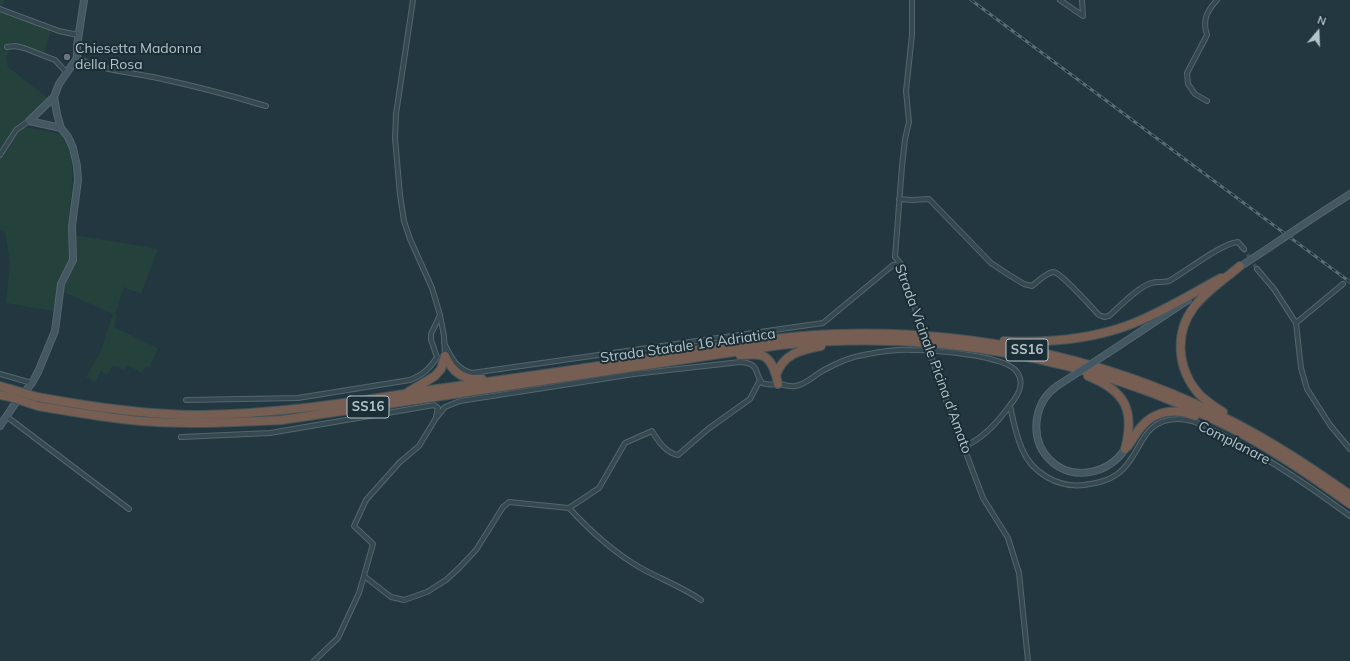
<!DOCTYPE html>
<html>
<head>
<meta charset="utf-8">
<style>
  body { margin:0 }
  #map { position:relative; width:1350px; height:661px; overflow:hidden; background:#223740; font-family:Mulish,sans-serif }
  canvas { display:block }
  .north { position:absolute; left:1298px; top:12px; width:40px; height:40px; -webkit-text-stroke:3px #1b2d35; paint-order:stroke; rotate:19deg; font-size:11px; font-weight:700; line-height:16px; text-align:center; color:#b3c3ca }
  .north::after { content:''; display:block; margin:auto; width:14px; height:18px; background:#b3c3ca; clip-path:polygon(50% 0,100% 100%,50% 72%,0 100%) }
</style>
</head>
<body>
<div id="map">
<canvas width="1350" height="661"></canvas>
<div class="north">N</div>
</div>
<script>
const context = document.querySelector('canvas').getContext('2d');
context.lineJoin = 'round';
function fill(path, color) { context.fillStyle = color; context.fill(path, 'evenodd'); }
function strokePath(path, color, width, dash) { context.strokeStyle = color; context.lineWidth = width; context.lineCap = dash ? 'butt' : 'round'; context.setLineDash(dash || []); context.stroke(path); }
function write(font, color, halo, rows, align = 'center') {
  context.font = font + ' Mulish,sans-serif'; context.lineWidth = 4; context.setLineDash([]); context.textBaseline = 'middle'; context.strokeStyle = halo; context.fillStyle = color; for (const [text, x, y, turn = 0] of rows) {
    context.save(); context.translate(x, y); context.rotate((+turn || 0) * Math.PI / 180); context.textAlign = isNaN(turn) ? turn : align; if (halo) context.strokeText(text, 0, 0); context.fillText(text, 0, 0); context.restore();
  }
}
const green = new Path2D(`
  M 0,0 L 4,0 L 0,11 L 51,30 L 44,53 L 12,42 L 6,58 L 8,67 L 48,98 L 19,126 L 62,134 C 81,161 68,204 68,234 L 158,249 L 141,294 L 124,287 L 115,314 L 117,315 L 114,327 L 158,348 L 149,368 L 145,367 L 142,373 L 127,365 L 124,370 L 113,365 L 107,375 L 101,371 L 95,382 L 86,377 L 100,353 L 113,314 L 61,291 L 58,312 L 6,303 L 10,263 L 5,231 L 0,230 Z`);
const streetTunnel = new Path2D(`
  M 1244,249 L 1257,269`);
const street = new Path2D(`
  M 413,0 L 396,114 L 395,138 L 400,195 L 404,221 L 410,239 L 432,288 L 440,315 L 444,336 L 445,356
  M 1060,0 L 1083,16 L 1082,0
  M 0,9 L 59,31 L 78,35
  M 7,47 L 15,46 L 24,48 L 55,60 L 67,73
  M 77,58 C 100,70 128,72 153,77 C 191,85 229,95 266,106
  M 1207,101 L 1195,94 L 1188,84 L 1187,73 L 1207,35 C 1202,20 1207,11 1217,0
  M 0,155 L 16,130 L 29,121
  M 899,199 L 912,200 L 929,199 L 991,263 L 1009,275 L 1024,284 L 1032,286 C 1037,282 1046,273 1053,272 C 1061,272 1091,307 1099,315 L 1104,317 L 1109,316 C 1120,306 1137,288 1151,283 C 1157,281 1162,283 1169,281 C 1187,271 1220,244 1238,242 L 1244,249
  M 1257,269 L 1274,289 L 1296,323 L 1301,368 L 1307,389 L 1330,425 L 1350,449
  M 908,288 L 901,264 L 895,257 L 902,166 L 905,139 L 909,122 L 906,91 L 912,35 L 912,0
  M 1296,323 L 1343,284
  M 444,343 C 451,357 456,369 472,373 L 823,323 L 893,265 L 901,264
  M 0,374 L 32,383
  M 186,400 L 298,398 L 410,380 C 422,375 430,369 437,357 L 431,340 L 431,334 L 440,315
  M 946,400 L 983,498 L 1008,538 L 1019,573 L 1028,661
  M 1010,406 C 1013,420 1016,435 1022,449 C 1032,473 1058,488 1084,485 C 1097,483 1109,481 1120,472 C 1142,454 1140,420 1177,419 C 1191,418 1204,426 1217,432 C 1264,455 1308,485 1350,516
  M 6,416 L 129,509
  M 181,437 L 270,433 L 434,405 L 438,408 L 436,417
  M 569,508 C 590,531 612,551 639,567 C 660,579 681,586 701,600
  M 364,576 L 391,597 L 404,600 L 427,592 L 446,580 L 459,568 L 476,550 L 503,507 L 509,502 L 569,508 L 599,488 L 625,443 L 652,431 C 658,441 666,453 678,455 L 708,429 L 750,399 L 760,380
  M 314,661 L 338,638 L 359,593 L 373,544 L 354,526 L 366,500 L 400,462 L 419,446 L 436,418 L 445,407 L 460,401 L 634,374 L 740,362 C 761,364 753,371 762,383 C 770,386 772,384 780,384 C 784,385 790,387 795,386 C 806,385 814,375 824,370 C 835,364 850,357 863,355 C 879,352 895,349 912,350 C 932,350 1006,355 1017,372 C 1025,383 1018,396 1010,405 C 998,422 983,439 963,447`);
const secondary = new Path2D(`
  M 29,121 L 54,97 L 59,84 L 77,58 L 77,46 L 84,0
  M 29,121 L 61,128
  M 1310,220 L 1350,194
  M 1238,268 L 1267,249
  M 1108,353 L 1188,300
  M 1057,386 C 1033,403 1029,439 1050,460 C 1072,482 1109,474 1125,449
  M 0,426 L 14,405 L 32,383 L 38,372 L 55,331 L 61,284 L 73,260 L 72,226 L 78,180 L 77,166 L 73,148 L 68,137 L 61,128 L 57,114 L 54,97`);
const highway = new Path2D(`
  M 1004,341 C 1046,343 1089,340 1129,325 C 1161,313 1191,294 1221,278
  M 740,355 C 747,355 754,354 760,355 C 772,357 776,374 778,384
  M 445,356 C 453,373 463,380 482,379
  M 776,375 C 784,353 801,350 821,346
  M 1088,376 C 1126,391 1135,411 1125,449
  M 0,386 L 14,390
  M 408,392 L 435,376 L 441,369 L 445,356
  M 0,395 L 10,397
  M 37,397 C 91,407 145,415 199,415 C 274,414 349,403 423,391 C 492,381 562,372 631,361 C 699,350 766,337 834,334 C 965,329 1099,356 1217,414 C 1264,436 1308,465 1350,495
  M 38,406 C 73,412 107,418 141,421 C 188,425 236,422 282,420 L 780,345 C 934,329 1092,357 1229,427 C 1272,449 1311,476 1350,504
  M 1223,412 C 1215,407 1206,401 1199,394 C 1177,369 1174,333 1194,307 C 1206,291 1225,279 1240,266
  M 1127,447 C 1132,441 1136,433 1141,427 C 1155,410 1176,408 1195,416`);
const rail = new Path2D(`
  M 971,0 L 1350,282`);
const streetBridge = new Path2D(`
  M 908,288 L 946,400`);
const secondaryBridge = new Path2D(`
  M 1267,249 L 1310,220
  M 1057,386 L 1108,353`);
const highwayBridge = new Path2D(`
  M 14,390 L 37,397
  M 10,397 L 38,406`);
const markers = [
  [67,57,4,"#6b7280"]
];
const shields = [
  [1027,350,42],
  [368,407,42]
];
const shieldNames = [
  ["SS16",1027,350],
  ["SS16",368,407]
];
const poiNames = [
  ["Chiesetta Madonna",75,49],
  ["della Rosa",75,65]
];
const streetNames = [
  ["Strada Statale 16 Adriatica",688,346,-8],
  ["Strada Vicinale Picina d'Amato",933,359,70],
  ["Complanare",1234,443,27]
];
fill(green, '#24413c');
strokePath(streetTunnel, '#384c55', 4, [4, 2]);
strokePath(street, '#54666d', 6);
strokePath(secondary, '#54666d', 8);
strokePath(highway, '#41535a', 10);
strokePath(street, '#364850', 4);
strokePath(secondary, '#445863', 6);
strokePath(highway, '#765e53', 8);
strokePath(rail, '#586e77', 3);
strokePath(rail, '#1b2d35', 1.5, [4.5]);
strokePath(streetBridge, '#54666d', 6, []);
strokePath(secondaryBridge, '#54666d', 8, []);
strokePath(highwayBridge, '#41535a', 10, []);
strokePath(streetBridge, '#364850', 4);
strokePath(secondaryBridge, '#445863', 6);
strokePath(highwayBridge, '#765e53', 8);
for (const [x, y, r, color] of markers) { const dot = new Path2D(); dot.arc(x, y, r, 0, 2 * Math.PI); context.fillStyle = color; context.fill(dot); strokePath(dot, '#1b2d35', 1.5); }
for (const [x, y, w] of shields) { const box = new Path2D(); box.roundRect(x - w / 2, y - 11, w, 22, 3); context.fillStyle = '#1b2d35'; context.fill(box); strokePath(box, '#b3c3ca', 1); }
write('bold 13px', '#b3c3ca', null, shieldNames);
write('14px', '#b3c3ca', '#1b2d35', poiNames, 'left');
write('14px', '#b3c3ca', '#1b2d35', streetNames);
</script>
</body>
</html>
